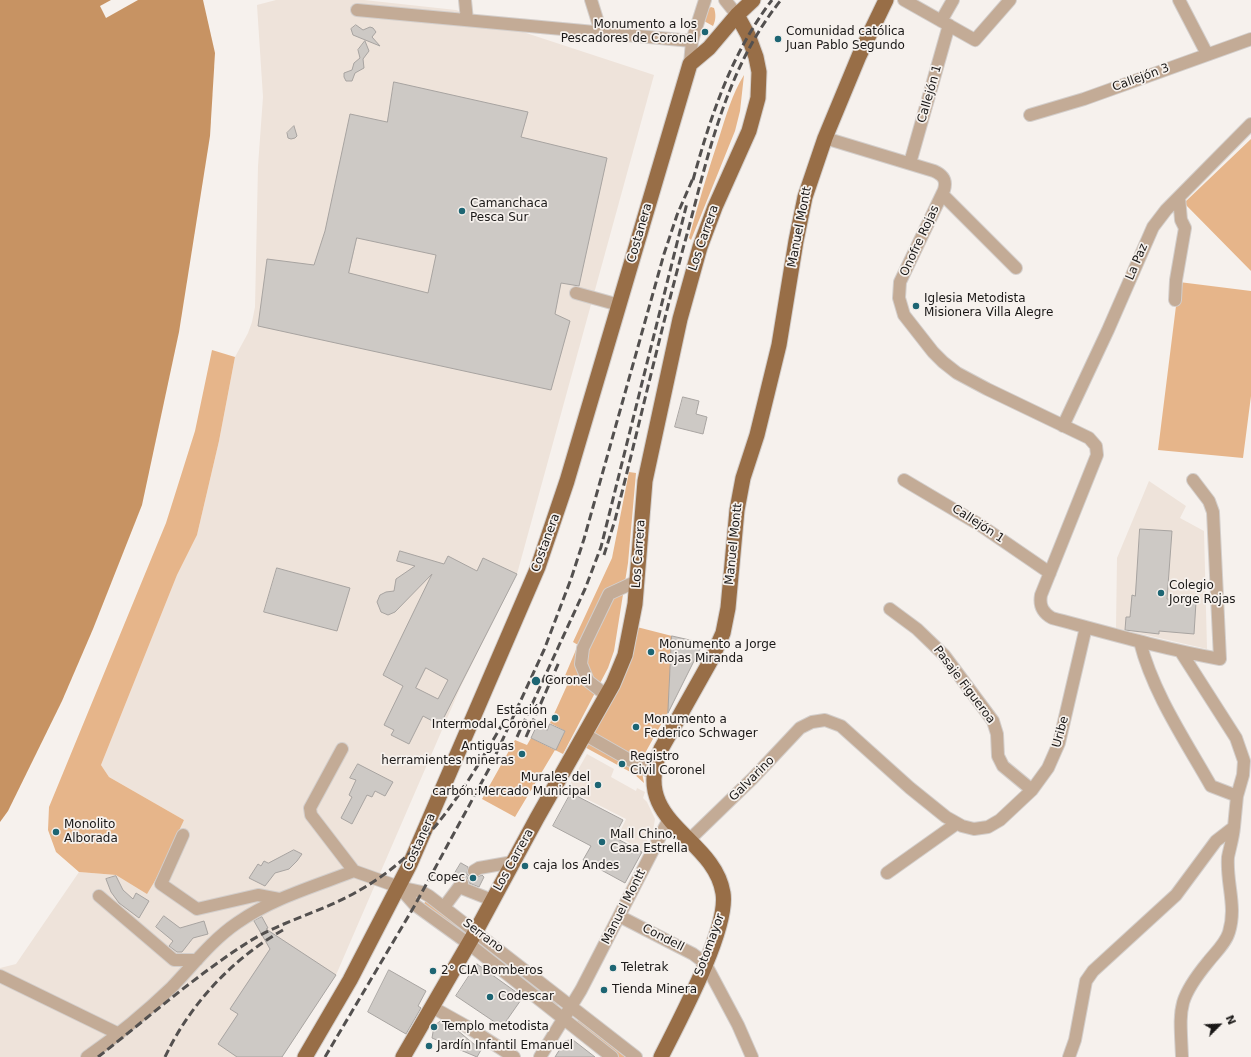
<!DOCTYPE html>
<html>
<head>
<meta charset="utf-8">
<style>
  body { margin:0 }
  #map { position:relative; width:1251px; height:1057px; overflow:hidden; background:#f6f1ed; font-family:"DejaVu Sans",sans-serif }
  canvas { display:block }
  .north { position:absolute; left:1199px; top:1005px; width:40px; height:40px; -webkit-text-stroke:3px #f6f1ed; paint-order:stroke; rotate:66deg; font-size:11px; font-weight:700; line-height:16px; text-align:center; color:#1a1817 }
  .north::after { content:''; display:block; margin:auto; width:14px; height:18px; background:#1a1817; clip-path:polygon(50% 0,100% 100%,50% 72%,0 100%) }
</style>
</head>
<body>
<div id="map">
<canvas width="1251" height="1057"></canvas>
<div class="north">N</div>
</div>
<script>
const context = document.querySelector('canvas').getContext('2d');
context.lineJoin = 'round';
function fill(path, color) { context.fillStyle = color; context.fill(path, 'evenodd'); }
function strokePath(path, color, width, dash) { context.strokeStyle = color; context.lineWidth = width; context.lineCap = dash ? 'butt' : 'round'; context.setLineDash(dash || []); context.stroke(path); }
function write(font, color, halo, rows, align = 'center') {
  context.font = font + ' "DejaVu Sans",sans-serif'; context.lineWidth = 3.5; context.setLineDash([]); context.textBaseline = 'middle'; context.strokeStyle = halo; context.fillStyle = color; for (const [text, x, y, turn = 0] of rows) {
    context.save(); context.translate(x, y); context.rotate((+turn || 0) * Math.PI / 180); context.textAlign = isNaN(turn) ? turn : align; if (halo) context.strokeText(text, 0, 0); context.fillText(text, 0, 0); context.restore();
  }
}
const built = new Path2D(`
  M 276,0 L 364,0 L 456,10 L 654,75 L 517,574 L 461,686 L 336,975 L 282,1057 L 0,1057 L 0,968 L 16,964 L 79,872 L 116,875 L 184,820 L 109,777 L 101,765 L 177,575 L 197,535 L 219,441 L 235,357 L 248,333 L 252,322 L 255,307 L 258,166 L 263,97 L 257,5 Z
  M 1149,481 L 1186,506 L 1180,518 L 1204,531 L 1207,649 L 1116,628 L 1117,558 Z
  M 587,754 L 614,769 L 611,777 L 636,791 L 637,788 L 645,792 L 643,798 L 647,802 L 655,819 L 653,831 L 650,834 L 647,832 L 644,838 L 648,841 L 643,851 L 618,836 L 626,819 L 567,789 Z`);
const green = new Path2D(`
  M 711,7 L 714,8 C 716,14 716,20 713,26 L 704,21 L 708,9 Z
  M 744,75 L 740,111 L 735,131 L 691,240 L 689,238 C 698,204 708,171 719,138 C 726,116 732,94 744,75 Z
  M 1251,139 L 1251,271 L 1184,203 Z
  M 1179,282 L 1251,291 L 1251,396 L 1243,458 L 1158,450 Z
  M 212,350 L 235,357 L 219,441 L 197,535 L 177,575 L 101,765 L 109,777 L 184,820 L 156,879 L 147,894 L 116,875 L 79,872 L 56,852 L 48,830 L 49,807 L 166,523 L 195,431 Z
  M 629,472 L 636,473 L 628,563 L 614,651 L 608,668 L 563,754 L 555,750 L 515,817 L 482,799 L 515,740 L 527,745 L 531,738 L 555,750 L 565,731 L 550,723 L 569,681 L 564,678 L 578,645 L 573,642 L 612,558 Z
  M 633,626 L 672,636 L 669,698 L 673,703 L 644,755 L 641,767 L 644,783 L 634,774 L 581,745 Z
  M 426,900 L 460,926 L 458,929 L 424,904 Z
  M 484,943 L 560,1002 L 557,1006 L 481,947 Z
  M 578,1020 L 625,1057 L 617,1057 L 576,1024 Z`);
const water = new Path2D(`
  M 0,0 L 203,0 L 215,53 L 210,136 L 179,332 L 142,505 L 93,629 L 62,701 L 8,811 L 0,822 Z`);
const pier = new Path2D(`
  M 111,0 L 138,0 L 106,18 L 100,6 Z`);
const building = new Path2D(`
  M 356,25 L 363,30 L 370,27 L 373,28 L 376,32 L 372,37 L 380,46 L 353,35 L 351,29 Z
  M 365,41 L 369,51 L 363,59 L 364,68 L 355,73 L 352,81 L 346,81 L 344,77 L 344,73 L 352,70 L 354,63 L 360,58 L 358,50 Z
  M 394,82 L 528,112 L 521,137 L 607,158 L 579,286 L 561,283 L 555,314 L 570,321 L 551,390 L 258,326 L 267,259 L 314,265 L 325,231 L 350,114 L 387,122 ZM 357,238 L 436,255 L 428,293 L 349,273 Z
  M 294,126 L 297,136 L 295,138 L 291,139 L 288,138 L 287,133 Z
  M 683,397 L 699,401 L 696,414 L 707,417 L 703,434 L 675,427 Z
  M 1140,529 L 1172,531 L 1167,599 L 1196,602 L 1194,634 L 1159,631 L 1159,634 L 1125,630 L 1126,617 L 1130,617 L 1132,595 L 1135,596 Z
  M 400,551 L 444,564 L 448,556 L 477,571 L 483,558 L 517,574 L 440,725 L 423,716 L 409,744 L 391,735 L 394,730 L 384,725 L 403,686 L 383,675 L 432,574 L 395,612 L 388,615 L 381,612 L 377,602 L 380,595 L 386,592 L 394,591 L 396,579 L 415,566 L 397,561 ZM 426,668 L 448,680 L 438,699 L 416,688 Z
  M 277,568 L 350,588 L 337,631 L 264,612 Z
  M 672,636 L 703,643 L 668,713 Z
  M 550,724 L 565,731 L 556,750 L 531,738 L 537,725 L 547,730 Z
  M 358,764 L 393,782 L 385,796 L 375,791 L 372,797 L 367,795 L 352,824 L 341,818 L 352,797 L 349,795 L 356,780 L 350,778 Z
  M 571,793 L 623,820 L 614,837 L 642,852 L 625,883 L 583,860 L 591,846 L 553,826 Z
  M 294,850 L 302,854 L 297,861 L 289,869 L 275,873 L 265,886 L 249,878 L 258,864 L 261,866 L 264,861 L 268,863 Z
  M 461,863 L 468,867 L 467,874 L 471,878 L 475,878 L 482,875 L 484,877 L 479,887 L 469,883 L 467,877 L 463,876 L 459,876 L 455,880 L 452,878 Z
  M 116,876 L 123,890 L 133,899 L 136,893 L 149,901 L 139,918 L 119,903 L 111,892 L 106,879 Z
  M 164,916 L 180,928 L 204,921 L 208,934 L 193,938 L 182,952 L 177,952 L 169,946 L 173,941 L 156,927 Z
  M 262,917 L 268,928 L 266,929 L 336,975 L 282,1057 L 237,1057 L 218,1044 L 238,1014 L 230,1009 L 270,949 L 254,921 Z
  M 477,964 L 523,997 L 502,1027 L 456,996 Z
  M 389,970 L 426,991 L 418,1006 L 421,1008 L 406,1034 L 368,1012 Z
  M 441,1021 L 457,1030 L 481,1050 L 477,1057 L 432,1038 L 434,1026 Z
  M 573,1040 L 595,1057 L 555,1057 L 565,1041 Z`);
const minor = new Path2D(`
  M 465,0 L 467,20
  M 591,0 L 601,32
  M 725,0 L 737,15
  M 904,0 L 975,40 L 1010,0
  M 1179,0 L 1207,54
  M 357,10 L 692,41
  M 941,21 L 953,0
  M 690,64 L 692,41 L 705,0
  M 1030,115 L 1084,99 L 1251,39
  M 825,138 L 934,171 C 943,175 947,180 944,190 L 900,282 L 899,298 L 904,315 L 933,352 L 943,362 L 957,373 L 987,389 L 1089,438 L 1096,446 L 1097,455 L 1041,595 C 1039,606 1043,613 1052,618 C 1108,633 1163,649 1220,659 L 1213,512 L 1209,501 L 1193,480
  M 910,163 L 949,25
  M 942,194 L 1016,268
  M 576,293 L 619,305
  M 1175,300 L 1176,280 L 1185,228 L 1181,220 L 1179,197
  M 1063,426 L 1108,330 L 1153,227 L 1166,210 L 1251,124
  M 904,480 L 980,525 L 1050,573
  M 890,609 L 917,629 L 944,655 L 993,721 L 997,734 L 998,756 L 1003,766 L 1032,790
  M 1140,642 C 1153,693 1185,740 1211,786 L 1237,796
  M 606,695 L 588,681 L 581,664 L 583,648 L 609,594 L 637,581
  M 584,734 L 654,774
  M 342,749 L 310,808 L 311,815 L 354,871
  M 183,835 L 161,884 L 197,909 L 258,895 L 279,899
  M 688,841 L 753,778 L 800,728 L 812,722 L 825,720 L 841,726 L 910,788 L 946,817 L 962,826 L 974,829 L 988,827 L 1000,820 L 1032,790 L 1048,768 L 1059,743 L 1086,627
  M 474,871 L 479,868 L 513,862
  M 887,873 L 956,824
  M 399,887 L 415,905 L 469,944 L 612,1057
  M 459,887 L 492,900
  M 99,896 L 174,960 L 197,960
  M 444,907 L 462,883
  M 619,916 L 693,954 L 705,963 L 738,1025 L 752,1057
  M 0,976 L 119,1034
  M 432,1007 L 466,1026 L 514,1057
  M 87,1057 C 117,1036 146,1012 172,987 C 193,965 212,940 237,923 C 273,898 315,886 354,871 L 399,887 L 422,892 L 429,896 L 636,1057
  M 540,1057 L 581,990 L 669,819
  M 1069,1057 L 1075,1040 L 1086,981 L 1093,971 L 1176,895 L 1216,841 L 1234,827 L 1237,796 L 1243,775 L 1244,761 L 1236,738 L 1181,652
  M 1182,1057 C 1180,1009 1176,1001 1208,962 C 1215,953 1226,943 1229,932 C 1237,906 1226,883 1228,857 C 1230,847 1233,838 1234,827`);
const major = new Path2D(`
  M 305,1057 L 350,980 L 410,864 L 538,567 L 567,481 L 690,64 L 709,48 L 737,15 L 753,0
  M 403,1057 L 476,931 L 537,818 L 613,684 L 625,655 L 635,604 L 645,481 L 680,319 L 700,247 L 715,207 L 749,131 L 758,98 L 759,72 L 756,57 L 748,35 L 737,15
  M 661,1057 C 678,1023 729,929 723,893 C 714,836 629,823 661,749 L 711,660 L 723,633 L 728,608 L 737,510 L 743,478 L 757,435 L 779,345 L 796,241 L 805,197 L 825,138 L 859,56 L 886,0`);
const rail = new Path2D(`
  M 693,180 C 711,115 731,54 772,0
  M 604,555 L 615,520 C 640,422 662,324 689,227 C 710,147 728,66 781,0
  M 517,737 L 585,589 L 601,547 L 687,203
  M 526,737 L 559,662
  M 98,1057 C 148,1018 196,975 250,941 C 281,922 317,913 349,896 C 426,856 459,797 502,725
  M 165,1057 C 190,1004 232,959 283,930
  M 325,1057 L 415,905 L 490,767 L 544,650 L 571,579 L 584,539 L 664,254 L 677,215 L 694,176`);
const markers = [
  [705,32,4,"#1d6573"],
  [778,39,4,"#1d6573"],
  [462,211,4,"#1d6573"],
  [916,306,4,"#1d6573"],
  [1161,593,4,"#1d6573"],
  [651,652,4,"#1d6573"],
  [536,681,5,"#1d6573"],
  [555,718,4,"#1d6573"],
  [636,727,4,"#1d6573"],
  [522,754,4,"#1d6573"],
  [622,764,4,"#1d6573"],
  [598,785,4,"#1d6573"],
  [56,832,4,"#1d6573"],
  [602,842,4,"#1d6573"],
  [525,866,4,"#1d6573"],
  [473,878,4,"#1d6573"],
  [613,968,4,"#1d6573"],
  [433,971,4,"#1d6573"],
  [604,990,4,"#1d6573"],
  [490,997,4,"#1d6573"],
  [434,1027,4,"#1d6573"],
  [429,1046,4,"#1d6573"]
];
const poiNames = [
  ["Monumento a los",697,25,"right"],
  ["Pescadores de Coronel",697,39,"right"],
  ["Comunidad católica",786,32],
  ["Juan Pablo Segundo",786,46],
  ["Camanchaca",470,204],
  ["Pesca Sur",470,218],
  ["Iglesia Metodista",924,299],
  ["Misionera Villa Alegre",924,313],
  ["Colegio",1169,586],
  ["Jorge Rojas",1169,600],
  ["Monumento a Jorge",659,645],
  ["Rojas Miranda",659,659],
  ["Coronel",545,681],
  ["Estación",547,711,"right"],
  ["Intermodal Coronel",547,725,"right"],
  ["Monumento a",644,720],
  ["Federico Schwager",644,734],
  ["Antiguas",514,747,"right"],
  ["herramientes mineras",514,761,"right"],
  ["Registro",630,757],
  ["Civil Coronel",630,771],
  ["Murales del",590,778,"right"],
  ["carbón:Mercado Municipal",590,792,"right"],
  ["Monolito",64,825],
  ["Alborada",64,839],
  ["Mall Chino,",610,835],
  ["Casa Estrella",610,849],
  ["caja los Andes",533,866],
  ["Copec",465,878,"right"],
  ["Teletrak",621,968],
  ["2° CIA Bomberos",441,971],
  ["Tienda Minera",612,990],
  ["Codescar",498,997],
  ["Templo metodista",442,1027],
  ["Jardín Infantil Emanuel",437,1046]
];
const streetNames = [
  ["Callejón 3",1141,78,-20],
  ["Callejón 1",930,94,-74],
  ["Manuel Montt",800,227,-79],
  ["Costanera",640,233,-74],
  ["Los Carrera",704,238,-71],
  ["Onofre Rojas",920,241,-65],
  ["La Paz",1137,262,-67],
  ["Callejón 1",978,524,33],
  ["Costanera",546,543,-70],
  ["Manuel Montt",734,544,-84],
  ["Los Carrera",639,554,-86],
  ["Pasaje Figueroa",964,685,53],
  ["Uribe",1061,732,-75],
  ["Galvarino",752,779,-45],
  ["Costanera",420,842,-66],
  ["Los Carrera",514,860,-61],
  ["Manuel Montt",624,907,-63],
  ["Serrano",483,936,37],
  ["Condell",663,938,27],
  ["Sotomayor",710,945,-70]
];
fill(built, '#eee3da');
fill(green, '#e6b58a');
fill(water, '#c79363');
fill(pier, '#f6f1ed');
fill(building, '#cdc9c5');
strokePath(building, '#a8a4a1', 1);
strokePath(minor, '#d3cecb', 14);
strokePath(major, '#d3cecb', 17);
strokePath(minor, '#c3ab96', 12);
strokePath(major, '#986e47', 15);
strokePath(rail, '#53504f', 3, [8, 4]);
for (const [x, y, r, color] of markers) { const dot = new Path2D(); dot.arc(x, y, r, 0, 2 * Math.PI); context.fillStyle = color; context.fill(dot); strokePath(dot, '#f6f1ed', 1.5); }
write('12px', '#1a1817', '#f6f1ed', poiNames, 'left');
write('12px', '#1a1817', '#f6f1ed', streetNames);
</script>
</body>
</html>
